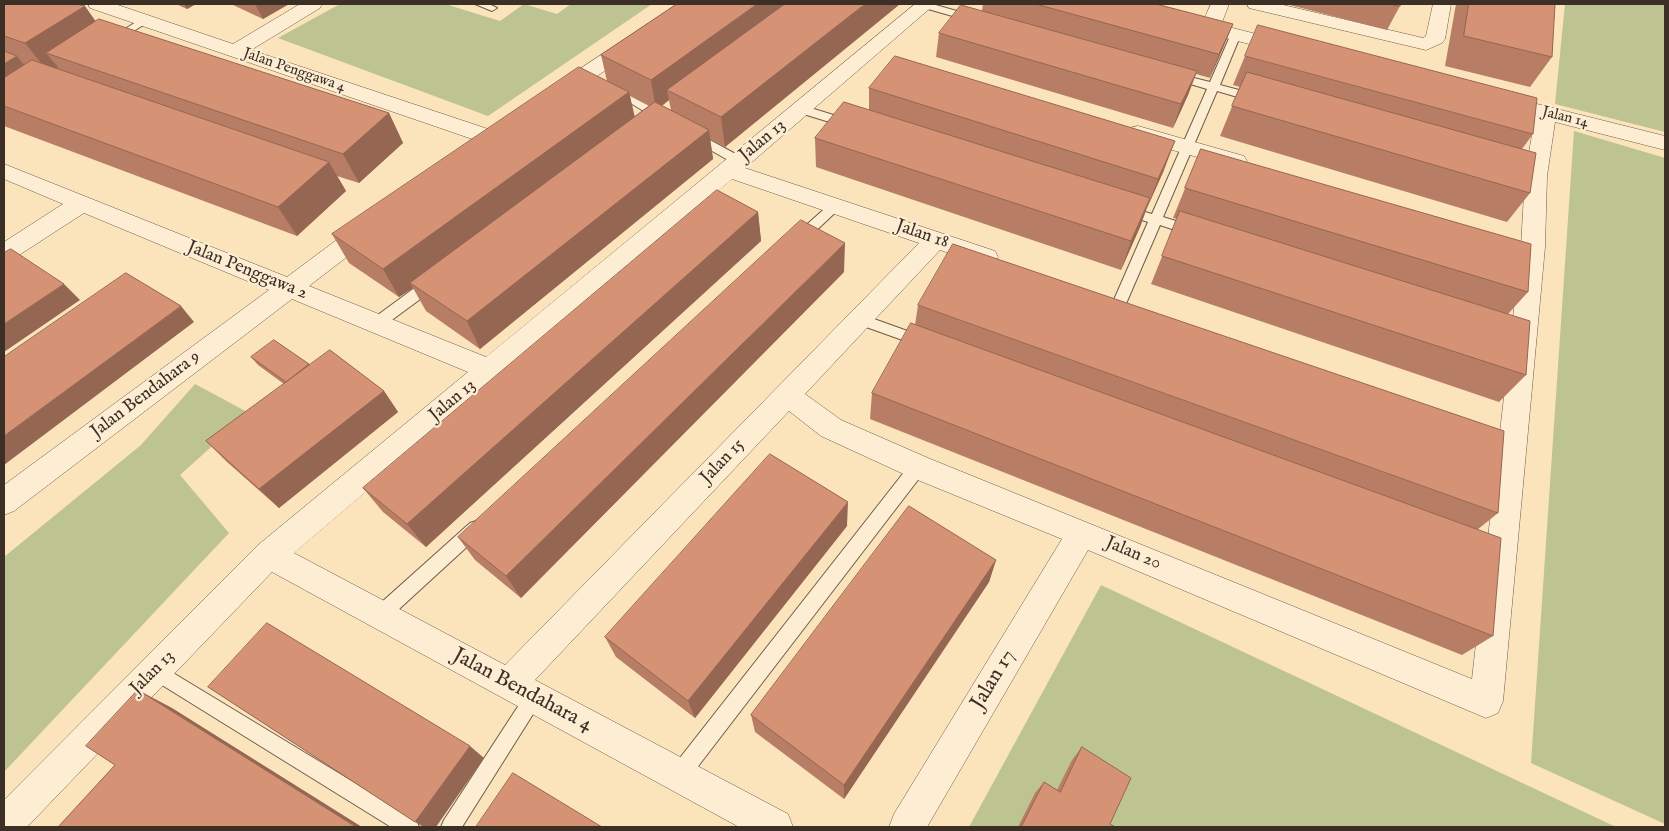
<!DOCTYPE html>
<html>
<head>
<meta charset="utf-8">
<style>
  body { margin:0 }
  #map { position:relative; width:1669px; height:831px; overflow:hidden; background:#fbe3bb; font-family:"IM FELL English",serif }
  canvas { display:block }
  .frame { position:absolute; inset:0; border:5px solid #3c2f26; pointer-events:none }
</style>
</head>
<body>
<div id="map">
<canvas width="1669" height="831"></canvas>
<div class="frame"></div>
</div>
<script>
const context = document.querySelector('canvas').getContext('2d');
context.lineJoin = 'round';
function fill(path, color) { context.fillStyle = color; context.fill(path, 'evenodd'); }
function strokePath(path, color, width, dash) { context.strokeStyle = color; context.lineWidth = width; context.lineCap = dash ? 'butt' : 'round'; context.setLineDash(dash || []); context.stroke(path); }
function write(font, color, halo, rows, align = 'center') {
  context.font = font + ' "IM FELL English",serif'; context.lineWidth = 4.5; context.setLineDash([]); context.textBaseline = 'middle'; context.strokeStyle = halo; context.fillStyle = color; for (const [text, x, y, turn = 0] of rows) {
    context.save(); context.translate(x, y); context.rotate((+turn || 0) * Math.PI / 180); context.textAlign = isNaN(turn) ? turn : align; if (halo) context.strokeText(text, 0, 0); context.fillText(text, 0, 0); context.restore();
  }
}
const green = new Path2D(`
  M 340,4 L 445,4 L 500,21 L 524,4 L 557,14 L 571,4 L 652,4 L 488,116 L 278,38 Z
  M 1565,4 L 1665,4 L 1665,132 L 1555,104 Z
  M 1574,131 L 1665,158 L 1665,824 L 1531,763 Z
  M 195,384 L 249,413 L 180,475 L 229,533 L 4,772 L 4,557 L 141,445 Z
  M 1101,585 L 1616,827 L 969,827 Z`);
const lane = new Path2D(`
  M 475,4 L 489,4 L 497,8 L 492,11 Z
  M 921,4 L 932,4 L 978,17 L 979,19 L 978,21 L 970,21 L 921,7 Z
  M 144,17 L 148,18 L 149,20 L 148,22 L 118,41 L 114,42 L 109,39 Z
  M 1236,31 L 1241,34 L 1220,85 L 1262,96 L 1264,99 L 1258,103 L 1217,91 L 1163,217 L 1198,228 L 1199,231 L 1198,234 L 1193,236 L 1160,225 L 1125,306 L 1120,307 L 1115,306 L 1113,302 L 1148,222 L 1120,213 L 1118,210 L 1124,206 L 1152,214 L 1207,89 L 1170,78 L 1168,76 L 1174,73 L 1210,82 L 1231,34 Z
  M 613,85 L 668,115 L 670,118 L 664,122 L 660,121 L 609,90 L 607,88 L 609,86 Z
  M 801,105 L 853,121 L 855,124 L 849,128 L 797,112 L 795,109 Z
  M 695,132 L 743,158 L 745,161 L 739,165 L 735,164 L 691,139 L 689,136 L 691,133 Z
  M 835,202 L 841,206 L 839,209 L 804,242 L 794,242 L 793,239 L 794,236 L 831,203 Z
  M 433,277 L 438,278 L 440,282 L 438,286 L 381,328 L 376,329 L 371,328 L 369,324 L 371,320 L 428,278 Z
  M 860,314 L 927,338 L 929,342 L 927,346 L 922,347 L 855,323 L 853,319 L 855,315 Z
  M 918,460 L 924,462 L 926,467 L 924,472 L 686,782 L 679,785 L 672,782 L 669,775 L 672,768 L 912,462 Z
  M 476,521 L 482,523 L 484,528 L 482,533 L 386,621 L 380,623 L 374,621 L 371,615 L 374,609 L 470,523 Z
  M 155,662 L 416,820 L 419,827 L 391,827 L 149,677 L 146,671 L 149,665 Z
  M 534,688 L 540,691 L 543,697 L 540,703 L 462,827 L 441,827 L 444,820 L 528,691 Z`);
const street = new Path2D(`
  M 88,4 L 115,4 L 233,44 L 300,4 L 322,4 L 320,8 L 251,50 L 500,133 L 503,138 L 500,143 L 492,145 L 484,143 L 90,8 Z
  M 678,4 L 699,4 L 697,8 L 565,98 L 558,99 L 551,98 L 548,93 L 551,88 Z
  M 915,4 L 935,4 L 745,168 L 995,251 L 998,257 L 995,263 L 986,266 L 940,250 L 805,394 L 841,420 L 928,458 L 1472,679 L 1521,247 L 1525,176 L 1535,117 L 1522,114 L 1518,109 L 1522,104 L 1529,102 L 1665,136 L 1665,150 L 1555,122 L 1547,176 L 1545,247 L 1503,701 L 1498,713 L 1486,718 L 1088,550 L 927,827 L 889,827 L 894,814 L 1062,539 L 908,476 L 821,436 L 789,411 L 535,680 L 788,814 L 793,827 L 739,827 L 272,572 L 27,827 L 4,827 L 4,800 L 258,545 L 468,372 L 292,299 L 14,511 L 4,515 L 4,485 L 269,290 L 84,213 L 13,259 L 4,262 L 4,242 L 63,204 L 4,179 L 4,164 L 287,277 L 362,221 L 370,219 L 378,221 L 382,227 L 378,233 L 309,286 L 486,357 ZM 732,179 L 919,243 L 505,665 L 294,553 Z
  M 1211,4 L 1229,4 L 1221,25 L 1295,44 L 1298,48 L 1295,52 L 1288,54 L 1187,28 L 1184,24 L 1187,20 L 1194,18 L 1203,21 Z
  M 1247,4 L 1279,4 L 1423,38 L 1426,36 L 1433,4 L 1451,4 L 1445,39 L 1442,43 L 1426,50 L 1249,8 Z
  M 1138,126 L 1244,156 L 1247,161 L 1244,166 L 1236,168 L 1130,138 L 1127,133 L 1130,128 Z`);
const wall = new Path2D(`
  M 4,4 L 96,21 L 389,113 L 403,143 L 359,183 L 337,176 L 346,191 L 297,236 L 4,126 Z
  M 176,4 L 196,4 L 187,9 Z
  M 231,4 L 289,4 L 263,19 Z
  M 900,4 L 725,147 L 710,139 L 713,159 L 480,349 L 426,311 L 413,288 L 399,297 L 349,263 L 332,234 L 607,81 L 601,55 ZM 630,96 L 649,106 L 634,117 ZM 669,100 L 671,110 L 662,106 Z
  M 983,4 L 1156,4 L 1233,24 L 1223,48 L 1210,78 L 1196,74 L 1188,95 L 1173,128 L 936,57 L 939,33 L 982,11 Z
  M 1286,4 L 1401,4 L 1387,30 Z
  M 1456,4 L 1555,4 L 1552,57 L 1530,87 L 1445,66 Z
  M 1245,56 L 1533,134 L 1522,149 L 1530,193 L 1507,222 L 1220,136 L 1240,87 L 1233,85 Z
  M 869,88 L 1164,170 L 1147,208 L 1140,227 L 1121,270 L 816,167 L 815,138 L 869,110 Z
  M 1201,149 L 1528,292 L 1508,314 L 1526,375 L 1499,402 L 1151,284 L 1177,219 L 1173,218 Z
  M 758,212 L 761,241 L 426,547 L 383,512 L 363,488 Z
  M 844,272 L 521,598 L 475,560 L 458,537 Z
  M 918,305 L 1498,513 L 1477,530 L 1493,636 L 1462,655 L 870,419 L 872,393 L 915,325 Z
  M 251,357 L 309,364 L 310,365 L 384,391 L 398,412 L 279,508 L 227,462 L 206,441 L 284,384 L 258,365 Z
  M 847,526 L 695,718 L 616,657 L 605,637 Z
  M 996,560 L 989,582 L 844,799 L 755,732 L 751,715 Z
  M 1082,747 L 1110,824 L 1115,827 L 1018,827 L 1035,793 L 1044,782 L 1057,790 L 1072,760 Z`);
const shadedWall = new Path2D(`
  M 184,4 L 196,4 L 187,9 Z
  M 255,4 L 289,4 L 263,19 Z
  M 757,4 L 799,4 L 667,90 L 669,100 L 656,110 L 651,80 Z
  M 865,4 L 900,4 L 725,147 L 721,117 Z
  M 85,6 L 106,36 L 46,53 L 58,67 L 49,73 L 25,43 Z
  M 1233,24 L 1223,48 L 1210,78 L 1219,54 Z
  M 17,56 L 36,80 L 4,101 L 4,64 Z
  M 1197,71 L 1188,95 L 1173,128 L 1181,104 Z
  M 629,92 L 636,122 L 410,283 L 413,288 L 399,297 L 383,269 Z
  M 389,113 L 403,143 L 359,183 L 343,154 Z
  M 709,130 L 713,159 L 480,349 L 467,321 Z
  M 1175,141 L 1164,170 L 1147,208 L 1158,179 Z
  M 329,162 L 346,191 L 297,236 L 278,207 Z
  M 1150,198 L 1140,227 L 1121,270 L 1131,241 Z
  M 758,212 L 761,241 L 426,547 L 407,524 Z
  M 845,243 L 844,272 L 521,598 L 506,576 Z
  M 64,284 L 80,300 L 4,352 L 4,324 Z
  M 181,306 L 194,322 L 4,465 L 4,436 Z
  M 309,364 L 315,372 L 292,390 L 286,382 Z
  M 384,391 L 398,412 L 279,508 L 259,489 Z
  M 848,502 L 847,526 L 695,718 L 688,701 Z
  M 996,560 L 989,582 L 844,799 L 844,785 Z
  M 138,690 L 172,708 L 362,827 L 356,827 Z
  M 470,746 L 484,758 L 436,827 L 424,827 L 415,822 Z`);
const building = new Path2D(`
  M 4,4 L 77,4 L 85,6 L 25,43 L 4,36 Z
  M 677,4 L 757,4 L 651,80 L 601,55 Z
  M 785,4 L 865,4 L 721,117 L 667,90 Z
  M 1036,4 L 1156,4 L 1233,24 L 1219,54 Z
  M 1390,4 L 1401,4 L 1400,6 Z
  M 1469,4 L 1555,4 L 1552,57 L 1464,36 Z
  M 961,5 L 1197,71 L 1181,104 L 939,33 Z
  M 99,19 L 389,113 L 343,154 L 46,53 Z
  M 1258,25 L 1537,98 L 1533,134 L 1245,56 Z
  M 4,51 L 17,56 L 4,64 Z
  M 895,56 L 1175,141 L 1158,179 L 869,88 Z
  M 32,60 L 329,162 L 278,207 L 4,106 L 4,78 Z
  M 579,67 L 629,92 L 383,269 L 332,234 Z
  M 1247,72 L 1536,153 L 1530,193 L 1232,106 Z
  M 655,102 L 709,130 L 467,321 L 410,283 Z
  M 844,102 L 1150,198 L 1131,241 L 815,138 Z
  M 1201,149 L 1531,244 L 1528,292 L 1185,188 Z
  M 717,190 L 758,212 L 407,524 L 363,488 Z
  M 1180,211 L 1530,321 L 1526,375 L 1162,256 Z
  M 801,220 L 845,243 L 506,576 L 458,537 Z
  M 953,244 L 1504,431 L 1498,513 L 918,305 Z
  M 11,249 L 64,284 L 4,324 L 4,253 Z
  M 126,273 L 181,306 L 4,436 L 4,357 Z
  M 911,323 L 1501,538 L 1493,636 L 872,393 Z
  M 274,340 L 309,364 L 286,382 L 251,357 Z
  M 330,350 L 384,391 L 259,489 L 206,441 Z
  M 770,454 L 848,502 L 688,701 L 605,637 Z
  M 909,506 L 996,560 L 844,785 L 751,715 Z
  M 267,623 L 470,746 L 415,822 L 208,687 Z
  M 138,690 L 356,827 L 58,827 L 115,765 L 86,746 Z
  M 1082,747 L 1131,778 L 1110,824 L 1115,827 L 1021,827 L 1044,782 L 1060,792 Z
  M 513,773 L 602,827 L 476,827 Z`);
const farStreetnames = [
  ["Jalan Penggawa 4",294,71,19],
  ["Jalan 14",1565,118,14]
];
const streetNames = [
  ["Jalan 13",763,141,-40],
  ["Jalan 18",922,235,19],
  ["Jalan Penggawa 2",247,271,22],
  ["Jalan Bendahara 9",146,395,-37],
  ["Jalan 13",453,401,-40],
  ["Jalan 15",723,462,-46],
  ["Jalan 20",1133,554,23],
  ["Jalan 13",153,673,-45]
];
const nearStreetnames = [
  ["Jalan 17",994,680,-59],
  ["Jalan Bendahara 4",522,691,28]
];
fill(green, '#bdc491');
strokePath(lane, '#6c5c4b', 2);
strokePath(street, '#6c5c4b', 1);
fill(lane, '#fcedd3');
fill(street, '#fcedd3');
fill(wall, '#b77e65');
fill(shadedWall, '#956652');
fill(building, '#d59275');
strokePath(building, '#956652', 1);
write('15px', '#3c2f26', '#fcedd3', farStreetnames);
write('18px', '#3c2f26', '#fcedd3', streetNames);
write('21px', '#3c2f26', '#fcedd3', nearStreetnames);
</script>
</body>
</html>
